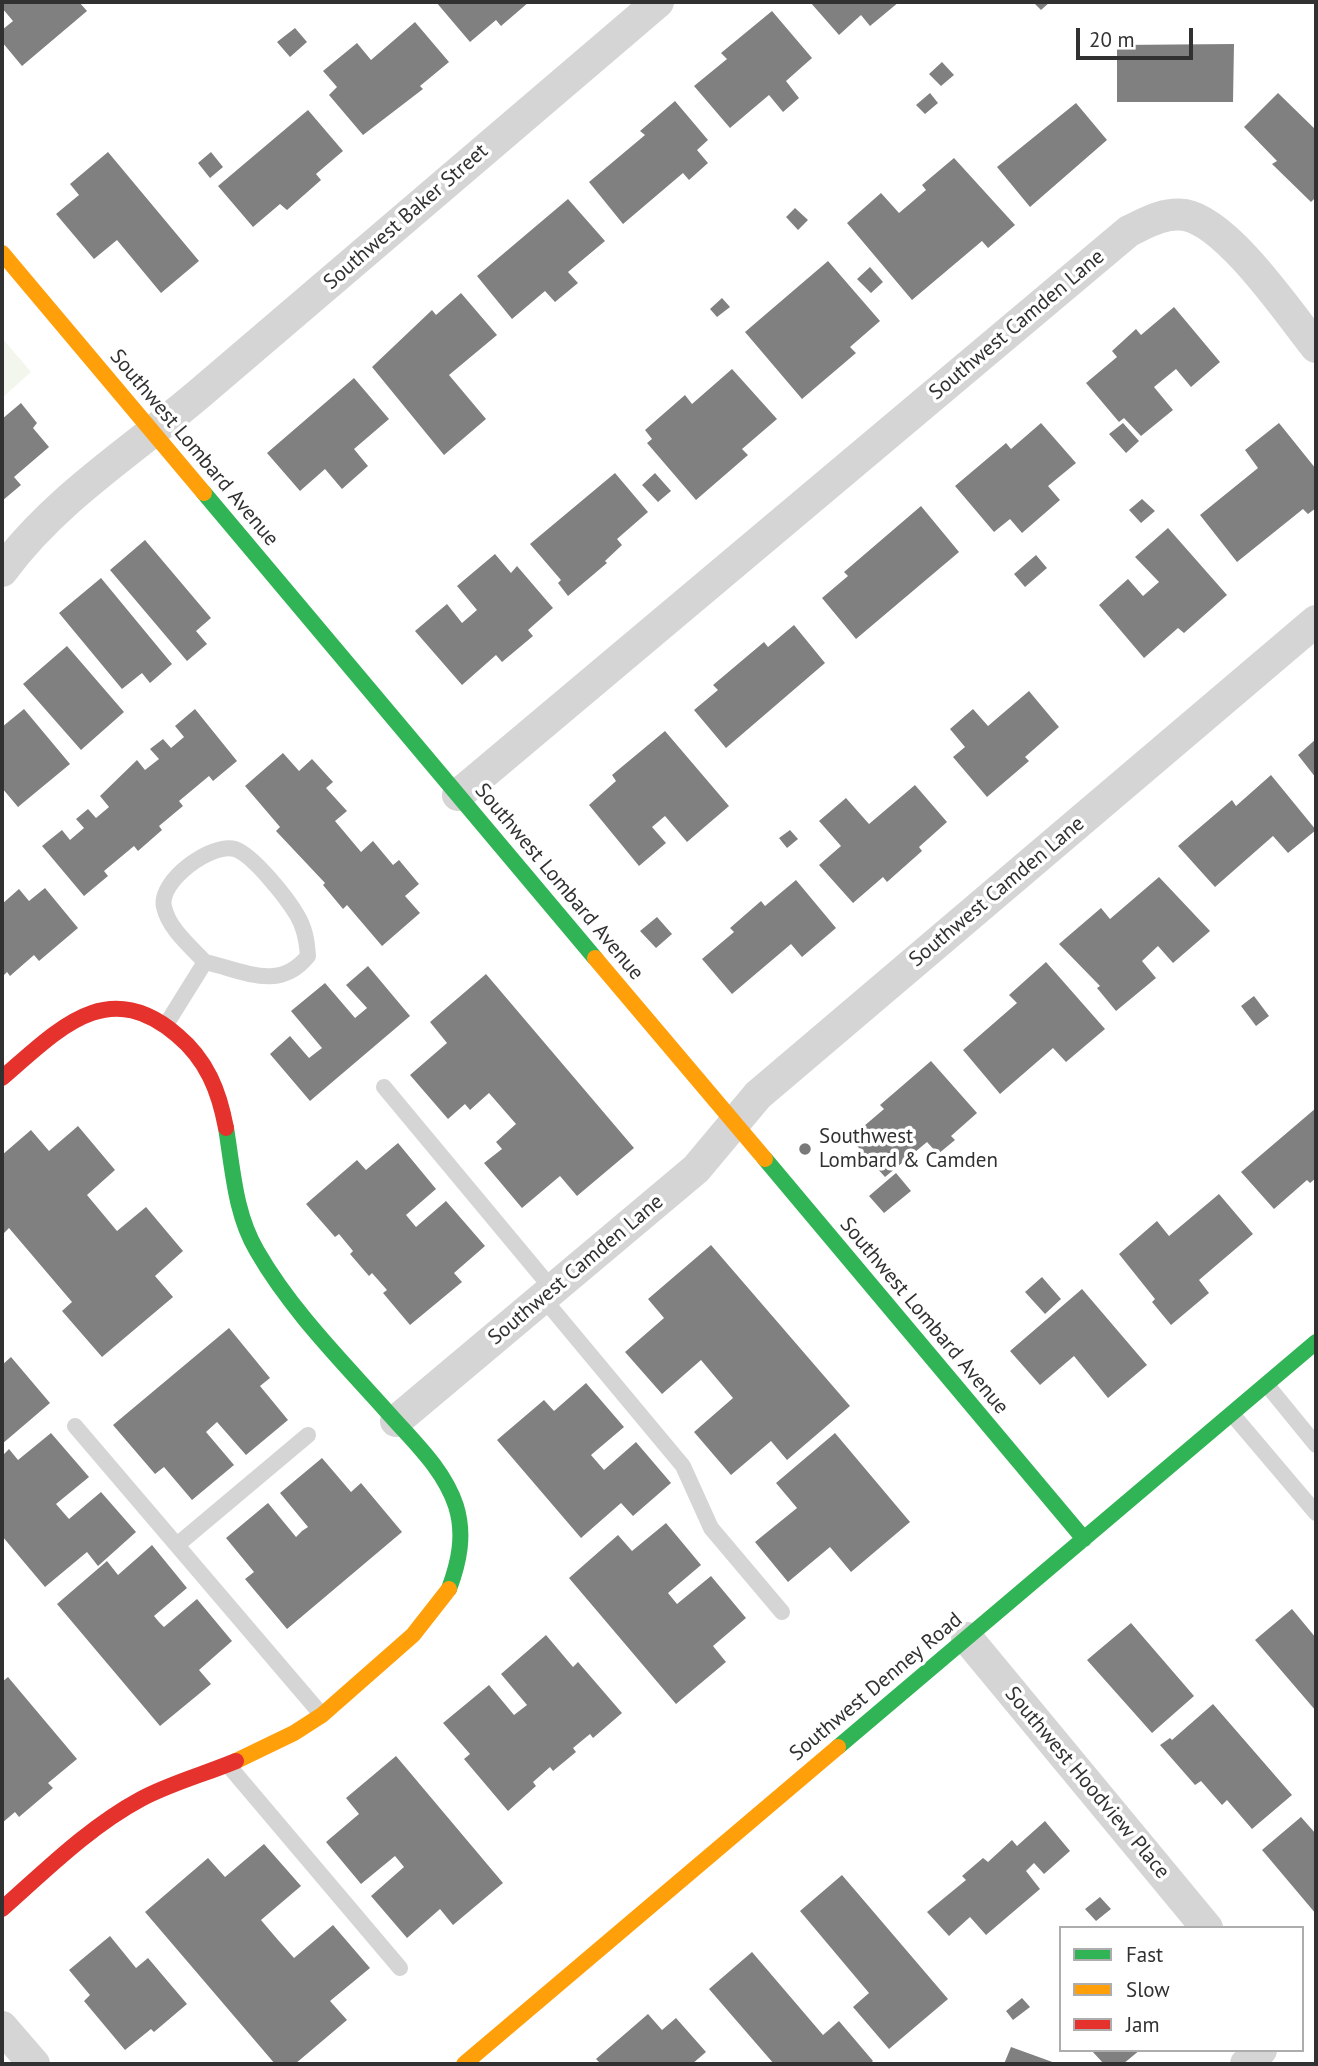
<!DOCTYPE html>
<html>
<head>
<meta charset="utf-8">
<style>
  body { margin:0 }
  #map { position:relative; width:1318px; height:2066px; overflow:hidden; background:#fff; font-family:"PT Sans",sans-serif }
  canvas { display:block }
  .frame { position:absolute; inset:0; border:4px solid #313131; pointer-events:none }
  .legend { position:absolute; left:1059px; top:1926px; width:245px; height:126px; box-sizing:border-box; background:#fff; border:2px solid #adadad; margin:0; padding:9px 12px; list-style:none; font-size:21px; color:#313131 }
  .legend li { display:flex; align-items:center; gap:14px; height:35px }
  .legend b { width:35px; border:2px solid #adadad }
  .scale { position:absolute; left:1076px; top:28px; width:117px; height:32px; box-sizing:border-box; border:4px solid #313131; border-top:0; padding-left:9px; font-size:21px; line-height:24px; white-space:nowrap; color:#313131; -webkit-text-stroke:5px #fff; paint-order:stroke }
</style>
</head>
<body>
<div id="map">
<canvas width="1318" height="2066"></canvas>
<div class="frame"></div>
<ul class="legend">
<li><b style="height:9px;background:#30b455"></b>Fast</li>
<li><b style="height:9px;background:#ff9f0a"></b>Slow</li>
<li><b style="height:9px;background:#e5322d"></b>Jam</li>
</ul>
<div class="scale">20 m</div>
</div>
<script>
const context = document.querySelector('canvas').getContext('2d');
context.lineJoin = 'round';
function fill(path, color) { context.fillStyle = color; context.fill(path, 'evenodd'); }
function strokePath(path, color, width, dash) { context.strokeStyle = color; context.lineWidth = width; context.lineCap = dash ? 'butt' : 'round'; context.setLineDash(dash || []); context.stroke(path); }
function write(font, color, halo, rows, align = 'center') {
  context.font = font + ' "PT Sans",sans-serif'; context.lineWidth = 7; context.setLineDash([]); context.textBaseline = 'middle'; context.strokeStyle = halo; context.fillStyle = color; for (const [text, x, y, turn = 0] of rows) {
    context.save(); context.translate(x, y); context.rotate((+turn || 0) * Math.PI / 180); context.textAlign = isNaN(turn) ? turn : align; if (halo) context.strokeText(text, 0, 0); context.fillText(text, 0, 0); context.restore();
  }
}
const green = new Path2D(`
  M 2,338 L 31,372 L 2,398 Z`);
const building = new Path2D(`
  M 2,2 L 79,2 L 87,11 L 22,66 L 2,42 L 2,30 L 13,21 L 2,8 Z
  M 436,2 L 529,2 L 501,26 L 496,20 L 470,42 Z
  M 810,2 L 899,2 L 870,26 L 861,15 L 839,35 Z
  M 1033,2 L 1050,2 L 1041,10 Z
  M 772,11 L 812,58 L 786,81 L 799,98 L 783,112 L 769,95 L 730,128 L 694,86 L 727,59 L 721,53 Z
  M 415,22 L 449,62 L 420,86 L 423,89 L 363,135 L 329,95 L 337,87 L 323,71 L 357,43 L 371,60 Z
  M 295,28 L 307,42 L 290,57 L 277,42 Z
  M 1234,44 L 1233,102 L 1117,102 L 1117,45 Z
  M 942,62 L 954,75 L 941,86 L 929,74 Z
  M 930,93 L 938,103 L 925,114 L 916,105 Z
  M 1278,93 L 1316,130 L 1316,197 L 1311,202 L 1272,164 L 1277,161 L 1244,127 Z
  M 675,101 L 708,140 L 697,150 L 708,163 L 689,180 L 683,173 L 623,224 L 589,182 L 645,135 L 640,131 Z
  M 1076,103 L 1107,140 L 1030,207 L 997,167 Z
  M 308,110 L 343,151 L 316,174 L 321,180 L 287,210 L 280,204 L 253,227 L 218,186 Z
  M 108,152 L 199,261 L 161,293 L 117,240 L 94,259 L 56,214 L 79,195 L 70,184 Z
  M 211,152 L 223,167 L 210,178 L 198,163 Z
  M 954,158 L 1015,225 L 988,248 L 982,241 L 912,300 L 847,223 L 881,193 L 899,213 L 926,190 L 922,185 Z
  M 568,199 L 605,241 L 568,272 L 578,283 L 555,302 L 545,291 L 512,319 L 477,276 Z
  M 795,208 L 808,220 L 798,230 L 786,217 Z
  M 828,261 L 880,321 L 850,347 L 856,353 L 802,399 L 745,332 Z
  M 870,267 L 883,282 L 871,293 L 857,279 Z
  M 461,293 L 497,335 L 449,375 L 486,419 L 444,455 L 372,367 L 432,310 L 436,315 Z
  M 722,298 L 730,307 L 717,317 L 710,309 Z
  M 1174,307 L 1220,362 L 1191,387 L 1176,369 L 1154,387 L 1173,410 L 1141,436 L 1124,418 L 1119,422 L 1086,383 L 1117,357 L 1112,351 L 1136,329 L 1141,335 Z
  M 732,369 L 777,419 L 742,449 L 748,455 L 696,500 L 647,443 L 652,439 L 645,430 L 685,395 L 692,404 Z
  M 354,378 L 389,419 L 354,449 L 368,466 L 342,489 L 325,469 L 300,491 L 267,453 Z
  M 21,403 L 37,423 L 33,428 L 49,447 L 14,477 L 21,485 L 2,501 L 2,419 Z
  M 1041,423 L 1076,463 L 1048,486 L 1060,500 L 1022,533 L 1010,519 L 994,532 L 955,486 L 1006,443 L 1011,449 Z
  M 1123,423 L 1139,441 L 1126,453 L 1109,434 Z
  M 1279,423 L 1316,469 L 1316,508 L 1308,514 L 1303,509 L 1237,562 L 1200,515 L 1258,468 L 1245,450 Z
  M 615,473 L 648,512 L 617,539 L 622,545 L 605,561 L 607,563 L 568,596 L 558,583 L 561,580 L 530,544 Z
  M 655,473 L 671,491 L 658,502 L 642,485 Z
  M 1142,499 L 1155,511 L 1141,523 L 1129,510 Z
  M 921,506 L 959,552 L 856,639 L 822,598 L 848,576 L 844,572 Z
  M 1168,528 L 1227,595 L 1184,633 L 1178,628 L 1144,658 L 1099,605 L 1128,579 L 1143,596 L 1159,582 L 1135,557 Z
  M 145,540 L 211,618 L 196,631 L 207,644 L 187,661 L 110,570 Z
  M 495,554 L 511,573 L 517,566 L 553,608 L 528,630 L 533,636 L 502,662 L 496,655 L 462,685 L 415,631 L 447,604 L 462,623 L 477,610 L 457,586 Z
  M 1036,555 L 1047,568 L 1025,587 L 1014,574 Z
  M 101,578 L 172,664 L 150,683 L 142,673 L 122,689 L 59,613 Z
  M 794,625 L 825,663 L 726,748 L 694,710 L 718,690 L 713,685 L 764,642 L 768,647 Z
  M 67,646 L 124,712 L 81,750 L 23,684 Z
  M 1029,691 L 1059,727 L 1025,757 L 1029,761 L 987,797 L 953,757 L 965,747 L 950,729 L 973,709 L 988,726 Z
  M 24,709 L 70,764 L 18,807 L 2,788 L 2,727 Z
  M 195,709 L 237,761 L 213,781 L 209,776 L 179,801 L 183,806 L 159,826 L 162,830 L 138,851 L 134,846 L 104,871 L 108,876 L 84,896 L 42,846 L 62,830 L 70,840 L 84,828 L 76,819 L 88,809 L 96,818 L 109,807 L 100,796 L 137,760 L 145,770 L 159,759 L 150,749 L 163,739 L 171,748 L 184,737 L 175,726 Z
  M 665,731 L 729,806 L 687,842 L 665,816 L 652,827 L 666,843 L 639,866 L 589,805 L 616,781 L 612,775 Z
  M 1316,739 L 1316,778 L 1298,755 Z
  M 283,753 L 299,771 L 312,759 L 333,782 L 326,788 L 347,811 L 335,821 L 361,852 L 373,841 L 393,865 L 399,860 L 419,884 L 405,896 L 420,913 L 382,946 L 347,905 L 343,909 L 323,885 L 325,883 L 276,831 L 280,827 L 245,786 Z
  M 1271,775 L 1316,830 L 1288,853 L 1273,836 L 1215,887 L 1178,846 L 1232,800 L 1236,806 Z
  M 915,785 L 947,822 L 919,847 L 922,851 L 887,882 L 883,877 L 853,903 L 819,865 L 841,846 L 819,821 L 846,798 L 869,824 Z
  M 790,830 L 798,839 L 787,848 L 779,838 Z
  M 1159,877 L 1210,931 L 1173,963 L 1158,946 L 1142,961 L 1156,978 L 1116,1011 L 1097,988 L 1100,986 L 1059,944 L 1101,908 L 1110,919 Z
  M 796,880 L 836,928 L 802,957 L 791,944 L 732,994 L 702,959 L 734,932 L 730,928 L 761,901 L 765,906 Z
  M 45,888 L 78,928 L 39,961 L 34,955 L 10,976 L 7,972 L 2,977 L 2,904 L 19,889 L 29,901 Z
  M 657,917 L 672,934 L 656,948 L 640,931 Z
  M 1046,962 L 1105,1029 L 1066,1062 L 1053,1048 L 1000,1094 L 963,1050 L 1017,1003 L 1009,995 Z
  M 368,966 L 410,1016 L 310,1101 L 270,1054 L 290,1036 L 309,1058 L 322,1048 L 291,1011 L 325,983 L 355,1018 L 367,1008 L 346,985 Z
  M 486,974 L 634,1148 L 577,1196 L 560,1176 L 522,1208 L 484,1163 L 502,1149 L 496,1142 L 516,1124 L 489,1093 L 470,1110 L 465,1104 L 448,1119 L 410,1075 L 447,1043 L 430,1022 Z
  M 1254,996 L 1269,1016 L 1256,1026 L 1241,1006 Z
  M 931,1061 L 977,1113 L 951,1136 L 955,1140 L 938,1154 L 927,1142 L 885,1177 L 850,1138 L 884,1109 L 880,1105 Z
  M 1316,1108 L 1316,1178 L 1310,1183 L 1307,1180 L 1274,1209 L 1241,1172 Z
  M 78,1126 L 115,1170 L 87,1195 L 117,1231 L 146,1207 L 183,1251 L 155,1276 L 173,1297 L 102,1357 L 62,1311 L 72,1302 L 9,1228 L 2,1235 L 2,1155 L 31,1130 L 49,1151 Z
  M 398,1143 L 436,1189 L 406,1215 L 416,1227 L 446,1201 L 485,1246 L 454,1273 L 462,1282 L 410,1325 L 383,1293 L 387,1290 L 372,1273 L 369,1276 L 350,1254 L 353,1251 L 339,1234 L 335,1237 L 306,1204 L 357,1160 L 366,1170 Z
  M 896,1173 L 911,1191 L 884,1213 L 869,1196 Z
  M 1219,1194 L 1253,1234 L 1199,1280 L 1209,1293 L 1171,1325 L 1152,1302 L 1155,1299 L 1119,1254 L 1157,1221 L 1169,1236 Z
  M 711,1245 L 850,1406 L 787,1460 L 771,1441 L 731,1475 L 694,1432 L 733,1398 L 701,1360 L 662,1394 L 625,1352 L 664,1318 L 648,1299 Z
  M 1042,1277 L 1061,1299 L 1045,1314 L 1025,1292 Z
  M 1082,1289 L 1147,1365 L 1108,1398 L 1074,1356 L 1040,1385 L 1010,1351 Z
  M 229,1328 L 270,1378 L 260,1386 L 288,1420 L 246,1455 L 217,1422 L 206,1432 L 234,1465 L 192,1500 L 164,1467 L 155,1474 L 113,1425 Z
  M 11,1357 L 50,1403 L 2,1444 L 2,1365 Z
  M 586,1383 L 624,1427 L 591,1455 L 604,1470 L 636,1442 L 671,1483 L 633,1516 L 621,1503 L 581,1538 L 497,1440 L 544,1400 L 554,1411 Z
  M 51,1433 L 89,1477 L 56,1504 L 69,1519 L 101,1492 L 136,1532 L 98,1566 L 87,1552 L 45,1587 L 2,1536 L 2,1456 L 9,1449 L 18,1460 Z
  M 835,1433 L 910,1522 L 851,1572 L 830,1547 L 788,1582 L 755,1542 L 797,1508 L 776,1483 Z
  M 322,1458 L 351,1492 L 361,1483 L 402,1532 L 287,1629 L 245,1579 L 254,1572 L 226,1538 L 268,1503 L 296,1537 L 302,1531 L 308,1527 L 280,1493 Z
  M 666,1523 L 701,1565 L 668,1593 L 677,1604 L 711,1576 L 746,1618 L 713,1646 L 726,1662 L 676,1704 L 569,1578 L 618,1535 L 632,1551 Z
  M 152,1545 L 187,1588 L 154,1616 L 159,1622 L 164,1627 L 197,1599 L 232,1641 L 199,1670 L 211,1684 L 160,1726 L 57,1604 L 107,1561 L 118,1575 Z
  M 1292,1609 L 1316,1638 L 1316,1711 L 1255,1640 Z
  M 1131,1623 L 1194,1696 L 1152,1733 L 1087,1660 Z
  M 546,1635 L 573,1667 L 578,1662 L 622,1713 L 593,1738 L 590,1734 L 573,1748 L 576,1752 L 553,1771 L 550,1767 L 533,1782 L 536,1786 L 508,1811 L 464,1759 L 470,1754 L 443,1723 L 489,1685 L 514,1715 L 527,1705 L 501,1674 Z
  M 8,1677 L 77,1759 L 48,1783 L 53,1788 L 19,1817 L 15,1812 L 2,1823 L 2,1682 Z
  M 1213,1704 L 1292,1795 L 1252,1829 L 1227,1800 L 1222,1805 L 1201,1781 L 1195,1785 L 1160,1745 L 1170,1738 L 1172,1740 Z
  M 396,1756 L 503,1883 L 453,1925 L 440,1909 L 407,1938 L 371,1896 L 404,1867 L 395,1856 L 361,1884 L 326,1842 L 359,1814 L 346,1798 Z
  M 1301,1817 L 1316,1834 L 1316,1914 L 1262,1850 Z
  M 1045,1821 L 1070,1851 L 1044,1874 L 1034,1863 L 1026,1871 L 1040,1889 L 986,1935 L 970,1917 L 949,1936 L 927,1912 L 966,1880 L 962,1876 L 983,1858 L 988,1862 L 1012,1840 L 1017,1846 Z
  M 264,1844 L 301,1886 L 261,1920 L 278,1940 L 294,1958 L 333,1925 L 370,1968 L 330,2001 L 347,2020 L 295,2064 L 275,2064 L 145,1912 L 208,1858 L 225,1877 Z
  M 842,1875 L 948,1999 L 889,2049 L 853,2007 L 869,1993 L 800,1911 Z
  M 1100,1897 L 1111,1909 L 1096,1921 L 1085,1909 Z
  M 110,1936 L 136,1968 L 148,1958 L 187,2004 L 154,2032 L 151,2029 L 125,2050 L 84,2001 L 90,1995 L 69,1970 Z
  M 752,1952 L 823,2035 L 839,2021 L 873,2061 L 870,2064 L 774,2064 L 709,1989 Z
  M 1022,1998 L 1030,2007 L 1013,2020 L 1006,2011 Z
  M 648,2014 L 662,2030 L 676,2018 L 706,2052 L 692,2064 L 601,2064 L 596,2059 Z
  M 1011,2047 L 1058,2064 L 1004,2064 Z
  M 1091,2050 L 1140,2050 L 1123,2064 L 1104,2064 Z`);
const lane = new Path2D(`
  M 167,1023 L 205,962 C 190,946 169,929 164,907 C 158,881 212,842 235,849 C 253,855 287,898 297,915 C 305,928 307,941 308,956 C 279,992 245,971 205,962
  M 384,1087 L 553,1290
  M 543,1298 L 683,1466 L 711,1528 L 782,1612
  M 1267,1385 L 1316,1445
  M 1232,1414 L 1316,1513
  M 75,1426 L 321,1714
  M 177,1545 L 308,1435
  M 228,1765 L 400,1968`);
const street = new Path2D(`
  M 2,571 C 56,497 137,448 206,388 C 357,259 508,131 658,2
  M 458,795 L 1129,231 C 1146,223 1164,212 1185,215 C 1228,223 1288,312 1316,347
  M 396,1421 L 696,1169 L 758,1095 L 1316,621
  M 967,1638 L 1207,1928
  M 2,2027 L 34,2064
  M 1246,2064 L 1261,2050`);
const fast = new Path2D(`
  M 204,493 L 595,958
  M 226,1128 C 233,1170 235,1214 257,1251 C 292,1312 345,1364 391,1416 C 416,1444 444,1470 456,1506 C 465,1535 459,1562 449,1589
  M 765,1159 L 1084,1539
  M 838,1747 L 1316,1342`);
const slow = new Path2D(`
  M 2,253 L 204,493
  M 595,958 L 765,1159
  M 236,1761 L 294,1733 L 322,1715 L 413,1635 L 449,1589
  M 464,2064 L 838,1747`);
const jam = new Path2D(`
  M 2,1078 C 58,1030 107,975 177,1035 C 207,1060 219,1091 226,1128
  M 2,1909 C 46,1870 89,1827 141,1799 C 171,1783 205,1774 236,1761`);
const markers = [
  [805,1149,7,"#797979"]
];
const streetNames = [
  ["Southwest Baker Street",406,217,-41],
  ["Southwest Camden Lane",1017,325,-40],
  ["Southwest Lombard Avenue",194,448,50],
  ["Southwest Lombard Avenue",559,882,50],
  ["Southwest Camden Lane",997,892,-40],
  ["Southwest Camden Lane",576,1270,-40],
  ["Southwest Lombard Avenue",924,1316,50],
  ["Southwest Denney Road",876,1687,-40],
  ["Southwest Hoodview Place",1087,1783,50]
];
const poiNames = [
  ["Southwest",819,1137],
  ["Lombard & Camden",819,1161]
];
fill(green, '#f3f6ed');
fill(building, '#808080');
strokePath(lane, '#d5d5d5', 16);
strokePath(street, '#d5d5d5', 32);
strokePath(fast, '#30b455', 16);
strokePath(slow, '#ff9f0a', 16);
strokePath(jam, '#e5322d', 16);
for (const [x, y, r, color] of markers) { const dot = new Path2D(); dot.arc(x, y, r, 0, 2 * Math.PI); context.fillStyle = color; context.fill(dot); strokePath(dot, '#fff', 2.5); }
write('21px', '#313131', '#fff', streetNames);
write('21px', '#313131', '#fff', poiNames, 'left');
</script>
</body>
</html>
